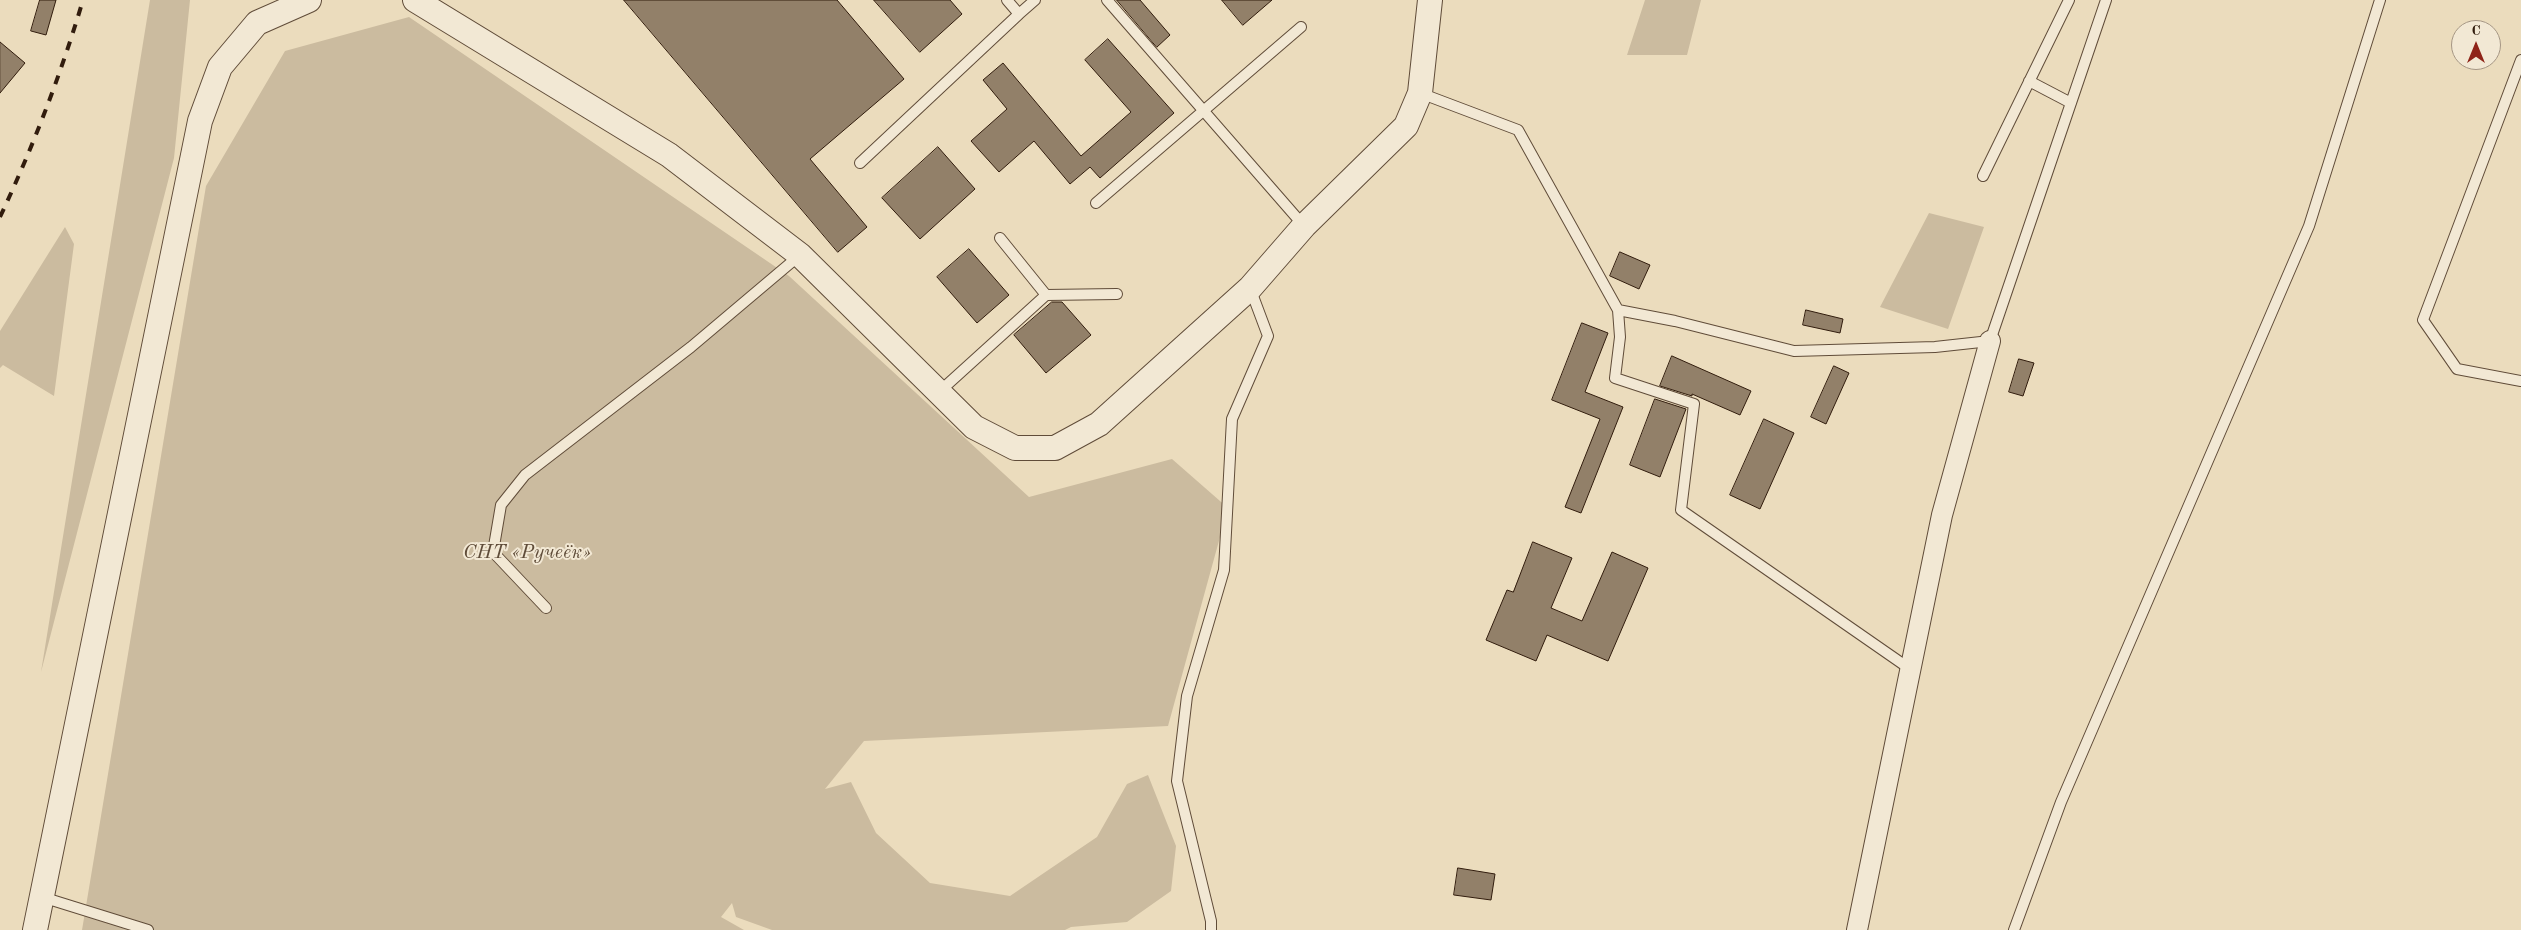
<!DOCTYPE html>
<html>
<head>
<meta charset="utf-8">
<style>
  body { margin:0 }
  #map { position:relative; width:2521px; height:930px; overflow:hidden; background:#ebdcbd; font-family:"Old Standard TT",serif }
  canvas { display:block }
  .north { position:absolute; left:2451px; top:20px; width:50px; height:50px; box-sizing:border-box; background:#f2e8d4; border:1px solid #a59684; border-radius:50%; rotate:0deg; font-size:14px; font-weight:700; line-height:20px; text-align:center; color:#311c0d }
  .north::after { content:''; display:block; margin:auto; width:18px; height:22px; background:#8f2418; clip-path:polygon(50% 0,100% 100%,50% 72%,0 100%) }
</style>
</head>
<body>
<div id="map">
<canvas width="2521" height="930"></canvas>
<div class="north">С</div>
</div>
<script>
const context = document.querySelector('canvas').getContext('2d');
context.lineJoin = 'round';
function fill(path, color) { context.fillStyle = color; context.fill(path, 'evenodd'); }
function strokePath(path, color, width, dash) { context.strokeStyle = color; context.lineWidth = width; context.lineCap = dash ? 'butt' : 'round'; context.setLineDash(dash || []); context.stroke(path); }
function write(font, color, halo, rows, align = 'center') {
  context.font = font + ' "Old Standard TT",serif'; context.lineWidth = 4; context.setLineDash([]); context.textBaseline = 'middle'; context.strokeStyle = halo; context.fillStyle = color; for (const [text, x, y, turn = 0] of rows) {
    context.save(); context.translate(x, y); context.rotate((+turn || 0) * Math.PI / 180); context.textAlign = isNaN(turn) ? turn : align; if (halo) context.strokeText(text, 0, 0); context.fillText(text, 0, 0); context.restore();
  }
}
const green = new Path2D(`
  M 150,0 L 190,0 L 174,158 L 41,672 Z
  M 1645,0 L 1701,0 L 1687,55 L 1627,55 Z
  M 409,17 L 789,276 L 1029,497 L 1172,459 L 1228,508 L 1168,726 L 864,741 L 825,789 L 851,782 L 876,833 L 930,883 L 1010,896 L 1097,837 L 1127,784 L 1148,775 L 1176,846 L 1171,891 L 1127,922 L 1071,927 L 1065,930 L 772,930 L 736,917 L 732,903 L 721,917 L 744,930 L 82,930 L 206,186 L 285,51 Z
  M 1929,213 L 1984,227 L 1948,329 L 1880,307 Z
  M 65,227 L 74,244 L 54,396 L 3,365 L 0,368 L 0,331 Z`);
const building = new Path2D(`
  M 40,0 L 56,0 L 46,35 L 31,31 Z
  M 624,0 L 837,0 L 904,79 L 810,159 L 867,227 L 838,252 Z
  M 874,0 L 950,0 L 962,14 L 920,52 Z
  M 1117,0 L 1140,0 L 1170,35 L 1157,47 Z
  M 1222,0 L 1272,0 L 1243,25 Z
  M 1108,39 L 1174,113 L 1100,178 L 1090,167 L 1070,184 L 1034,141 L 999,172 L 971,141 L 1007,109 L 983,80 L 1003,63 L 1081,156 L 1131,112 L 1085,60 Z
  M 0,42 L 25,63 L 0,93 Z
  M 938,147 L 975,189 L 920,239 L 882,198 Z
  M 969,249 L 1009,295 L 977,323 L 937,277 Z
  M 1620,252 L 1650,265 L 1639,289 L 1610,276 Z
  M 1052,302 L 1062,302 L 1091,335 L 1046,373 L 1014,335 Z
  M 1806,310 L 1843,319 L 1840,333 L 1803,325 Z
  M 1582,323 L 1608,333 L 1585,392 L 1623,407 L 1581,513 L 1565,507 L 1600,419 L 1552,400 Z
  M 1672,356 L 1751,391 L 1740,415 L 1692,394 L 1692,396 L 1660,386 Z
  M 2019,359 L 2034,363 L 2023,396 L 2009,392 Z
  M 1834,366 L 1849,373 L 1826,424 L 1811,417 Z
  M 1655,399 L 1686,409 L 1660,477 L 1630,465 Z
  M 1764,419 L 1794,433 L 1760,509 L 1730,495 Z
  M 1533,542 L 1572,558 L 1551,608 L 1582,621 L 1612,552 L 1648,568 L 1608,661 L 1547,635 L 1536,661 L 1486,640 L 1507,590 L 1513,592 Z
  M 1458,868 L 1495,874 L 1491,900 L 1454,895 Z`);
const service = new Path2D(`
  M 1007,0 L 1019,14 L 1035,0
  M 1107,0 L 1304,226
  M 2521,60 L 2423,320 L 2457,369 L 2521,381
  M 2029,81 L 2071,103
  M 1420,93 L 1518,130 L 1618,310 L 1620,337 L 1615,378 L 1694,404 L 1681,510 L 1910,669
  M 860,163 L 1019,14
  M 1983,176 L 2069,0
  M 1096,203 L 1301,27
  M 1000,238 L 1046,295
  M 1618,310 L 1675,321 L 1794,351 L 1935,347 L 1990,341 L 2106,0
  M 939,392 L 1046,295 L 1117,294
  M 546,608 L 493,552 L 501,505 L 525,475 L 691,347 L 800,255
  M 42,897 L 148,930
  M 1211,930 L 1211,921 L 1177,781 L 1187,696 L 1224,570 L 1232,419 L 1268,336 L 1250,288
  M 2014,930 L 2061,802 L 2309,226 L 2380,0`);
const minor = new Path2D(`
  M 1857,930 L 1942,515 L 1990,341`);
const tertiary = new Path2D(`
  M 415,0 L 669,155 L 800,255 L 974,427 L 1015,448 L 1055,448 L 1099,424 L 1250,288 L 1304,226 L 1406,126 L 1420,93 L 1430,0
  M 35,930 L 200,121 L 220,67 L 257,23 L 309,0`);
const rail = new Path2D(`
  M 0,217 C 33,147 61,74 83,0`);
const parkNames = [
  ["СНТ «Ручеёк»",527,553]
];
fill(green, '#cbbb9f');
fill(building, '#928069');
strokePath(building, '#311c0d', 1);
strokePath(service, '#604c39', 12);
strokePath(minor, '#604c39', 22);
strokePath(tertiary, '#604c39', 26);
strokePath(service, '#f2e8d4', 10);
strokePath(minor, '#f2e8d4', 20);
strokePath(tertiary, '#f2e8d4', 24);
strokePath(rail, '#311c0d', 4, [9, 9]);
write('italic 20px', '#5f4c39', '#f2e8d4', parkNames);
</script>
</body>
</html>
